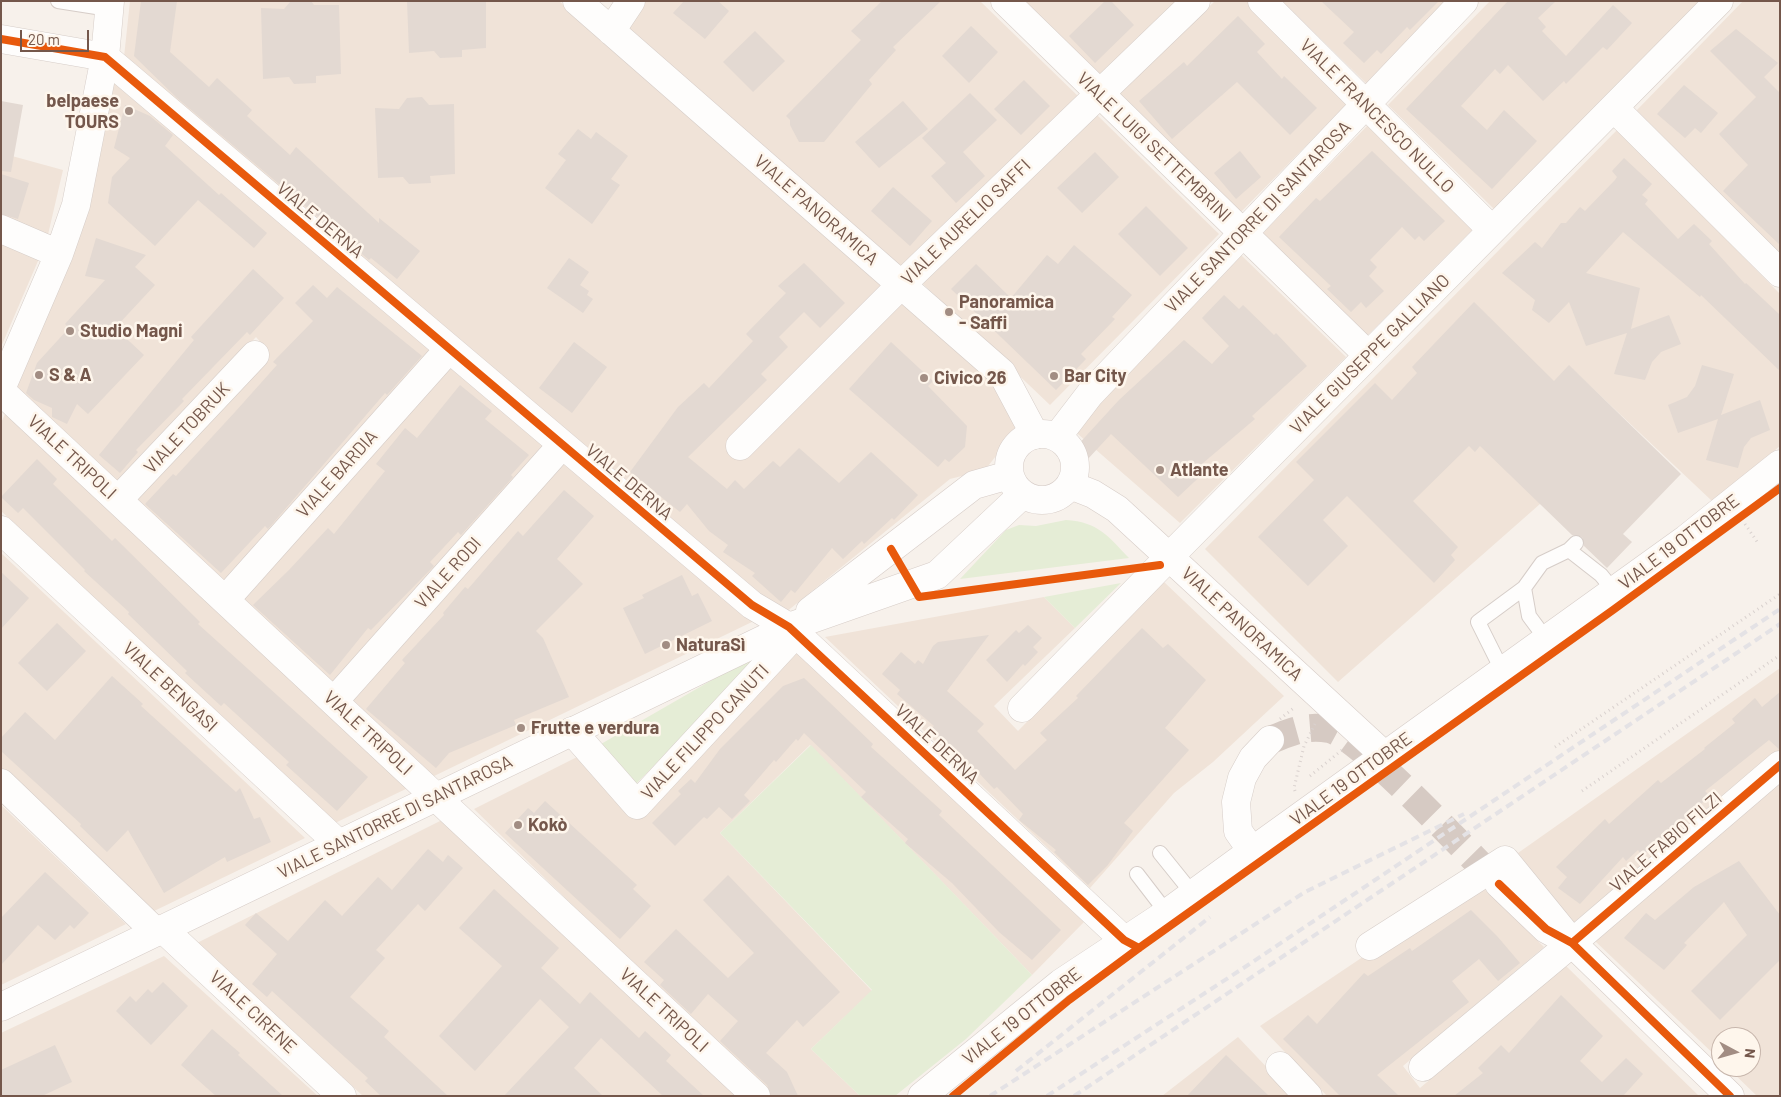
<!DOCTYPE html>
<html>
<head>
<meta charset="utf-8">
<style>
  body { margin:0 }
  #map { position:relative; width:1781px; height:1097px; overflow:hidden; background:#f7f1eb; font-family:Barlow,sans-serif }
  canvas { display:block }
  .frame { position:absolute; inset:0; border:2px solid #74574b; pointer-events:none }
  .north { position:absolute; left:1711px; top:1027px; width:50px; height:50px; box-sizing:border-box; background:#fef6ec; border:1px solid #c7b6ac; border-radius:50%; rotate:96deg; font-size:14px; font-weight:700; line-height:20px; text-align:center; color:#74574b }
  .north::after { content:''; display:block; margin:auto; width:18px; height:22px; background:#a28d83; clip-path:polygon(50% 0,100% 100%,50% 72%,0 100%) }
  .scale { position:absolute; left:20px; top:30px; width:69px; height:22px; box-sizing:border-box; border:2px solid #74574b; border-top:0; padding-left:6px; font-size:15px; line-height:18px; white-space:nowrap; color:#74574b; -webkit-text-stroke:4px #fef6ec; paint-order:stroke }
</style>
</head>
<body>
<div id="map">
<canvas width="1781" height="1097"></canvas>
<div class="frame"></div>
<div class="north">N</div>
<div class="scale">20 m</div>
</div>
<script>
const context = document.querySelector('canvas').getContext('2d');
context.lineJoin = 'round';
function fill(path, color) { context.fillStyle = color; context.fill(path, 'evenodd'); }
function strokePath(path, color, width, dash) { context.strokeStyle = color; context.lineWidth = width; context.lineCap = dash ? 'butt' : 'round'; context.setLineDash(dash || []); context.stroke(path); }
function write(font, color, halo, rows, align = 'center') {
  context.font = font + ' Barlow,sans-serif'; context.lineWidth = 5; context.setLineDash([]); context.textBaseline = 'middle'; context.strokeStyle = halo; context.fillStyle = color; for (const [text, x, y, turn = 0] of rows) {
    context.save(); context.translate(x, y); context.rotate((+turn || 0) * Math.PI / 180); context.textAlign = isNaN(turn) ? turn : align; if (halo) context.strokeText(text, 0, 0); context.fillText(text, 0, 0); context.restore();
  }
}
const residential = new Path2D(`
  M 130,1 L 559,1 L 993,381 L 1017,429 L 985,470 L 950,479 L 780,617 L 124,57 Z
  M 646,1 L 980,1 L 1081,99 L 903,268 L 628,28 Z
  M 1022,1 L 1183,1 L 1101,79 Z
  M 1215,1 L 1247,1 L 1349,102 L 1239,214 L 1117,95 Z
  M 1282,1 L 1449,1 L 1367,84 Z
  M 1490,1 L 1702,1 L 1494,209 L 1388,105 Z
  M 1743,1 L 1780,1 L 1780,254 L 1636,111 Z
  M 115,78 L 436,349 L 223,585 L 129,497 L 268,351 L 256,337 L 116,485 L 15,391 Z
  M 1097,115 L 1219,234 L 1050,405 L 921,282 Z
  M 1370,123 L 1475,227 L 1366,337 L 1261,235 Z
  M 1618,129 L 1780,294 L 1780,446 L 1712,501 L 1569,366 L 1540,504 L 1338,682 L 1205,549 Z
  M 1,153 L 63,170 L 47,239 L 1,219 Z
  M 1,237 L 41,254 L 1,347 Z
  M 1241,255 L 1346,357 L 1180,523 L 1071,428 Z
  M 453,363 L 549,444 L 333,686 L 237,598 Z
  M 5,414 L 410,787 L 335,823 L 1,511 L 1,423 Z
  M 565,458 L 756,620 L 430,778 L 346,699 Z
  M 1,553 L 305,838 L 150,913 L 1,769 Z
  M 1164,582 L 1284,696 L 1213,762 L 1174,793 L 1090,888 L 825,637 L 1044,597 L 1075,628 L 994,706 L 1018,731 Z
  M 797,648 L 1084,922 L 1032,975 L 810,745 L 720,833 L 872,991 L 811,1049 L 860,1096 L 768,1096 L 474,809 L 581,755 L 638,817 Z
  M 1780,668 L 1780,751 L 1572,924 L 1518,853 Z
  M 1780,780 L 1780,1096 L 1757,1096 L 1727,1067 L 1751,1067 L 1751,1037 L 1721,1037 L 1721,1061 L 1595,941 Z
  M 1,805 L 126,924 L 1,985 Z
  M 444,819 L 741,1096 L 363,1096 L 197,943 Z
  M 1476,881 L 1544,947 L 1403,1066 L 1420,1088 L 1565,965 L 1699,1096 L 1327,1096 L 1260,1026 Z
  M 164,956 L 318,1096 L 1,1096 L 1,1033 Z
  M 1238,1037 L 1294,1096 L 1162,1096 Z`);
const green = new Path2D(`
  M 1066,520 C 1098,522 1108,536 1129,558 L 960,579 L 1006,530 L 1019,525 L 1036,526 Z
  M 1121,583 L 1075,628 L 1044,597 Z
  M 771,646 L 633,787 L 601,744 Z
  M 811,745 L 1032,975 L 966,1039 L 895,1096 L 860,1096 L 811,1049 L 872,990 L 720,833 Z`);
const building = new Path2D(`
  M 141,1 L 177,1 L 170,52 L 209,87 L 217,78 L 252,110 L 247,116 L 290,155 L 296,147 L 379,223 L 379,218 L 420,251 L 397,279 L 371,258 L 369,260 L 177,98 L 134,56 Z
  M 291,1 L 311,1 L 314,5 L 339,5 L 341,74 L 316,76 L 316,83 L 294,84 L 289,77 L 263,79 L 261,8 L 284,9 Z
  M 407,1 L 486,1 L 486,48 L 462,50 L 462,57 L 440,58 L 434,51 L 409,53 Z
  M 684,1 L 718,1 L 729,11 L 705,39 L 673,13 Z
  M 882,1 L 941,1 L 893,47 L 896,50 L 869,80 L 872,84 L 824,142 L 799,142 L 790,125 L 790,120 L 786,116 L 861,40 L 851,31 Z
  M 1105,1 L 1111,1 L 1134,25 L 1095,63 L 1069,36 Z
  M 1321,1 L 1439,1 L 1410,30 L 1407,27 L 1381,54 L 1377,50 L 1364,63 L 1343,43 L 1354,32 Z
  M 1508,1 L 1556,1 L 1538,18 L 1546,27 L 1542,31 L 1566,56 L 1613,5 L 1632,23 L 1607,50 L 1603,47 L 1566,84 L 1564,81 L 1543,101 L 1508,65 L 1500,74 L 1495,69 L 1461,106 L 1487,130 L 1504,110 L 1537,141 L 1492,189 L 1406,109 Z
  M 1238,16 L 1265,44 L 1257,52 L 1282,79 L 1284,76 L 1317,108 L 1290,135 L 1237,82 L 1172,139 L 1139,101 L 1184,62 L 1187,66 Z
  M 971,26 L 998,52 L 969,83 L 942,56 Z
  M 1736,29 L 1778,63 L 1764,77 L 1780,93 L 1780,245 L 1723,191 L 1748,165 L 1719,134 L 1756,97 L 1710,51 Z
  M 755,31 L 785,61 L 753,92 L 723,62 Z
  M 1024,80 L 1050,106 L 1021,135 L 994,109 Z
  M 1684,85 L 1718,113 L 1701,133 L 1695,128 L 1685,138 L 1657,114 Z
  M 970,93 L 997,120 L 963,152 L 985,176 L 956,203 L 931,176 L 946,163 L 922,138 Z
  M 422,97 L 429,105 L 454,104 L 455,174 L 430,176 L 431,183 L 409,184 L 403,177 L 378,178 L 375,108 L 399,109 L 407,98 Z
  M 1,101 L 23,105 L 11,172 L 1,171 Z
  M 903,101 L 928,129 L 879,168 L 855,142 Z
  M 125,105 L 150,116 L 173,135 L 165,146 L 219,195 L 221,193 L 267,233 L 254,248 L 198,200 L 155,246 L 108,203 L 112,177 L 130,158 L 114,148 Z
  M 578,129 L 591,139 L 596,132 L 628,156 L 611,179 L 620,185 L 592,224 L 545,188 L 566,160 L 558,154 Z
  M 1240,151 L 1261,177 L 1236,199 L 1214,173 Z
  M 1372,151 L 1445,221 L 1424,241 L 1419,236 L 1415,240 L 1402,227 L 1370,260 L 1377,267 L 1369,276 L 1384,291 L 1366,308 L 1361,302 L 1351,312 L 1327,289 L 1331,286 L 1279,237 L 1316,198 L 1320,201 Z
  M 1095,152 L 1119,177 L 1082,213 L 1057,188 Z
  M 1624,158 L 1652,184 L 1642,195 L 1648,200 L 1645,204 L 1678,239 L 1694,224 L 1712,241 L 1709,244 L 1745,284 L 1746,283 L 1780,315 L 1780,371 L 1701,295 L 1700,297 L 1623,232 L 1586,273 L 1640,288 L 1631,329 L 1669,315 L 1681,344 L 1661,352 L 1652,362 L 1645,380 L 1614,374 L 1627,333 L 1586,346 L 1569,302 L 1549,323 L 1532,310 L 1535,300 L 1502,273 L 1535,242 L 1542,248 L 1561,223 L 1566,223 L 1580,207 L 1585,211 L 1615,180 L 1617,177 L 1612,171 Z
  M 1,174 L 29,183 L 18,219 L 1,214 Z
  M 893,187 L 932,221 L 910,246 L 871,211 Z
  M 1146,206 L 1188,248 L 1160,276 L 1118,234 Z
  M 96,238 L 146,255 L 135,267 L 155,285 L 115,328 L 144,355 L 88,414 L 77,404 L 67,424 L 52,417 L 52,408 L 34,400 L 26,393 L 37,363 L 69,328 L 65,324 L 105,280 L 85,276 Z
  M 1074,245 L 1132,295 L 1112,317 L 1115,319 L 1081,354 L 1086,359 L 1056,390 L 951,289 L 976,264 L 1011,298 L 1047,255 L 1058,264 Z
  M 569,258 L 589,272 L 580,285 L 589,291 L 587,295 L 593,299 L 583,313 L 547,288 Z
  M 804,263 L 845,303 L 820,328 L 804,312 L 779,337 L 788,347 L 761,374 L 767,380 L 688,457 L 727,489 L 735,480 L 744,489 L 773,461 L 780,467 L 799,448 L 839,483 L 871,452 L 918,495 L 894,520 L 892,518 L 864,544 L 862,541 L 843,559 L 832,548 L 795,593 L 791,590 L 781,602 L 752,576 L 755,573 L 723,552 L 728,545 L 709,531 L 687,504 L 680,512 L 630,472 L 678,407 L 704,383 L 709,388 L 753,341 L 746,334 L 786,293 L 778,286 Z
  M 253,269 L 284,298 L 250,335 L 247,332 L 182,399 L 184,401 L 136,450 L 138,452 L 120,473 L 99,455 L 194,340 L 191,337 Z
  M 313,285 L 327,298 L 337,287 L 422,356 L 387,395 L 385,393 L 268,529 L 265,526 L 221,573 L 145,504 L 173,474 L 176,476 L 235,412 L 277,365 L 273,362 L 313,321 L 295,303 Z
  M 1224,295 L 1239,309 L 1243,305 L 1274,335 L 1276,333 L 1307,366 L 1252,416 L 1255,419 L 1203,463 L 1209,468 L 1178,497 L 1111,434 L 1087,460 L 1075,448 L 1119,400 L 1184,340 L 1212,364 L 1229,346 L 1202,318 Z
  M 1474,302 L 1554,381 L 1569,365 L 1681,474 L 1623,534 L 1632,542 L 1607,568 L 1584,546 L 1582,537 L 1572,535 L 1480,446 L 1475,452 L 1469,446 L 1413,501 L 1458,547 L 1451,555 L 1455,560 L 1434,583 L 1347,496 L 1323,520 L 1348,546 L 1308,586 L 1258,537 L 1314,480 L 1296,462 L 1375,383 L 1392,400 L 1417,373 L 1412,367 Z
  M 574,342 L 607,367 L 572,413 L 539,388 Z
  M 891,342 L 933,381 L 928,386 L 967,426 L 965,447 L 949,462 L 945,459 L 938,467 L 849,389 Z
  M 1702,365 L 1734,374 L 1721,415 L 1760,400 L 1770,430 L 1751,438 L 1744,447 L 1738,468 L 1706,460 L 1718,419 L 1678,433 L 1668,405 L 1687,397 L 1695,386 Z
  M 460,385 L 492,411 L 485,419 L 529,455 L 511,475 L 513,477 L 461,535 L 458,532 L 430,562 L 434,566 L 423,577 L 371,630 L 368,628 L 330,675 L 253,605 L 289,570 L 328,528 L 334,534 L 385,471 L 376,464 L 405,428 L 417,438 Z
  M 37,459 L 57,479 L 53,484 L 112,541 L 115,538 L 200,622 L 198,624 L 368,777 L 337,811 L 286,765 L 289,762 L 224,703 L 221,706 L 185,673 L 187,671 L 128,614 L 129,612 L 84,571 L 85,570 L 23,508 L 18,513 L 1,497 Z
  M 564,490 L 594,516 L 557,559 L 583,584 L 536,631 L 543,638 L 569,697 L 514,720 L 516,725 L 449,753 L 436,768 L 366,709 L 405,663 L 402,660 L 444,615 L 443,613 L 465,587 L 468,589 L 518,531 L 523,536 Z
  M 1,572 L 29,598 L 1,629 Z
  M 682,575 L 692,596 L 698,593 L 712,621 L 645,654 L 623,608 L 644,598 L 642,595 Z
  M 57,623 L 86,651 L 47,691 L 18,663 Z
  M 1028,625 L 1042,638 L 1033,647 L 1038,652 L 1025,666 L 1023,664 L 1007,682 L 986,660 L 1016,630 L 1019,633 Z
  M 1142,628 L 1163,648 L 1168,644 L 1206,680 L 1165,728 L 1189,750 L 1124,823 L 1133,831 L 1107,866 L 1088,885 L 1054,852 L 1056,850 L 1019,820 L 1023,814 L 997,787 L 994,789 L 959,752 L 955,757 L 939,743 L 943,740 L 931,729 L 934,726 L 897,694 L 900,690 L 882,674 L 901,652 L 915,664 L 918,660 L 923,664 L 933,646 L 938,642 L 989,635 L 947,691 L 984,724 L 977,731 L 1015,770 L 1047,740 L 1040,733 L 1078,698 L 1076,696 Z
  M 112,676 L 143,704 L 141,706 L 236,792 L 240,788 L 254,819 L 260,817 L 271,842 L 227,862 L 225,857 L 164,893 L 128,830 L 107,852 L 80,826 L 81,824 L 1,751 L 1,738 L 25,712 L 55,740 Z
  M 804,678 L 873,744 L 871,747 L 942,811 L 939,815 L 1061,930 L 1032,960 L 999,932 L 952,883 L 905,843 L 908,839 L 861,797 L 866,792 L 804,733 L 798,741 L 796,739 L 776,762 L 774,760 L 744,795 L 750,801 L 732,819 L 719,807 L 707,819 L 704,817 L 675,846 L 652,823 L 681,794 L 678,791 L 691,779 L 695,783 L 720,749 L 783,686 Z
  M 1780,692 L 1780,750 L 1769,740 L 1705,791 L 1710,796 L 1642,856 L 1638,850 L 1626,861 L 1623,857 L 1580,904 L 1558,888 L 1567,877 L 1556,867 L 1605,819 L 1609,824 L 1658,780 L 1661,783 L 1705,749 L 1704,748 L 1735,723 L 1732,719 L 1755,698 L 1762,707 Z
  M 545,801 L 637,885 L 633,889 L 651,906 L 620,939 L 505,833 L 528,808 L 534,813 Z
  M 428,849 L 443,862 L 448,855 L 463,868 L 425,911 L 418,904 L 376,950 L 385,958 L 350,997 L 389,1031 L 384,1037 L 448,1096 L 381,1096 L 365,1081 L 368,1078 L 272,991 L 267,997 L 252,984 L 277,954 L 245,925 L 256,913 L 288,941 L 325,900 L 342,916 L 378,877 L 392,890 Z
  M 1739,861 L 1780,915 L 1780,960 L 1720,1020 L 1691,991 L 1747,935 L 1724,902 L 1684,943 L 1687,945 L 1664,970 L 1624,938 L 1646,913 L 1655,920 L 1694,887 Z
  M 45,872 L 89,913 L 74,929 L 70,925 L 55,940 L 38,925 L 1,965 L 1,918 Z
  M 728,875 L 840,992 L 803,1027 L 797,1020 L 766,1053 L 787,1072 L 798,1096 L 771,1096 L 767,1085 L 720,1041 L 738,1021 L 708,994 L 691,1014 L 660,985 L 664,980 L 644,962 L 676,929 L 728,978 L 754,953 L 703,900 Z
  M 494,889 L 559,948 L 541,968 L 580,1004 L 590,992 L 639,1038 L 645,1031 L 671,1055 L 666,1061 L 704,1096 L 663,1096 L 601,1038 L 574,1068 L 603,1096 L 504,1096 L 569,1027 L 540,999 L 475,1071 L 439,1036 L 502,966 L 459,928 Z
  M 1471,910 L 1497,936 L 1520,963 L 1498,981 L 1479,959 L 1452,981 L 1469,1002 L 1377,1075 L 1399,1096 L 1340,1096 L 1283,1039 L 1308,1015 L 1317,1024 L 1364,973 L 1368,976 L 1410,948 L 1412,951 Z
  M 163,982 L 188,1006 L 151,1045 L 116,1011 L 130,996 L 136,1002 L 148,989 L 152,993 Z
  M 1561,995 L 1603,1036 L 1580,1061 L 1602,1082 L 1626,1058 L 1643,1074 L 1623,1096 L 1454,1096 L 1483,1073 L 1478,1068 L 1501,1045 L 1509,1053 Z
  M 212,1029 L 240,1053 L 238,1055 L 283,1096 L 216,1096 L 181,1065 Z
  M 55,1045 L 72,1082 L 42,1096 L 1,1096 L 1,1070 Z
  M 1226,1055 L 1269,1096 L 1187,1096 Z`);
const secondaryTunnel = new Path2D(`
  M 1270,740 C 1292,732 1305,725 1329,729 C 1358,734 1471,857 1499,884`);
const path = new Path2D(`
  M 1745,524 L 1758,543
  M 1280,719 L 1295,707
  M 1555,747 L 1780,594
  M 1310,776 L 1342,750
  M 1295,791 L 1294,788 L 1304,746 L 1315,724
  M 1582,791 L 1780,655`);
const lane = new Path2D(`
  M 58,1 L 109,9
  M 1569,550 L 1601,575 L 1614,591
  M 1546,639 L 1529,616 L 1524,588 L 1542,563 L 1569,550 L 1576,543
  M 1502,670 L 1478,622 L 1524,588
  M 1160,853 L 1193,894
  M 1137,874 L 1167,913`);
const street = new Path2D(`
  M 577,1 L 1002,373 L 1035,435
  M 1005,1 L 1368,355
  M 1262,1 L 1492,230
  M 611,31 L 631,1
  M 1,39 L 105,57 L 752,605 L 789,627 L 1124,940
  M 1614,108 L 1780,273
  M 1,229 L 59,254
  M 1,389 L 59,254 L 76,205 L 105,57 L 110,1
  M 1,391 L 756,1096
  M 1057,437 L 1090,394 L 1464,1
  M 740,446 L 901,285 L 1196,1
  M 118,500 L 255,355
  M 1,530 L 339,844
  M 225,600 L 449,349
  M 334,701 L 562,445
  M 1022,708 L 1169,557 L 1719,1
  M 572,731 L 637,805 L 786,644 L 789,627
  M 1,783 L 156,932
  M 163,929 L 342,1096
  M 1370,946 L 1505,860 L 1567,936
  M 1280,1066 L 1308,1096
  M 1423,1067 L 1572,943 L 1780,765
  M 922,1096 L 1061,983 L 1167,913 L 1252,851`);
const secondary = new Path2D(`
  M1009 467a33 33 0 1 1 66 0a33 33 0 1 1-66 0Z
  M 1070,485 L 1093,494 L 1117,509 L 1384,755
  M 810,611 L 974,485 L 1009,475
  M 1270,740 L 1253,758 L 1242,778 L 1236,802 L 1238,831 L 1252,851 L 1686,539 L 1780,464
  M 1499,884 L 1546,929 L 1572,943 L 1730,1096
  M 1,1007 L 789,627 L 937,575 L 1023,494`);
const rail = new Path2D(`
  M 1016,1071 L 1210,917
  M 990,1096 L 1305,892 L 1464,814
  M 1047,1096 L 1248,965 L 1780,609
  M 1074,1096 L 1780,624`);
const cycleway = new Path2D(`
  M 1,39 L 105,57 L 752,605 L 789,627 L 1124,940 L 1139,948
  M 891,549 L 919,597 L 1160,565
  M 1499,884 L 1546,929 L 1572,943 L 1730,1096
  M 1572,943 L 1780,765
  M 953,1096 L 1069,1000 L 1139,948 L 1613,610 L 1780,488`);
const markers = [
  [129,111,5,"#a28d83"],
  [949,312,5,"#a28d83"],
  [70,331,5,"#a28d83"],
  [39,375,5,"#a28d83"],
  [1054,376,5,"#a28d83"],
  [924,378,5,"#a28d83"],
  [1160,470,5,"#a28d83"],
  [666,645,5,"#a28d83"],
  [521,728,5,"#a28d83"],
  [518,825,5,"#a28d83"]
];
const poiNames = [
  ["belpaese",119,101,"right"],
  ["TOURS",119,122,"right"],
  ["Panoramica",959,302],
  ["- Saffi",959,323],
  ["Studio Magni",80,331],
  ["S & A",49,375],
  ["Bar City",1064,376],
  ["Civico 26",934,378],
  ["Atlante",1170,470],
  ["NaturaSì",676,645],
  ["Frutte e verdura",531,728],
  ["Kokò",528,825]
];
const streetNames = [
  ["VIALE FRANCESCO NULLO",1377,116,45],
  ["VIALE LUIGI SETTEMBRINI",1154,147,44],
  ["VIALE PANORAMICA",816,210,41],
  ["VIALE SANTORRE DI SANTAROSA",1258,217,-46],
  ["VIALE DERNA",320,220,40],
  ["VIALE AURELIO SAFFI",966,222,-44],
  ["VIALE GIUSEPPE GALLIANO",1370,354,-45],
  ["VIALE TOBRUK",187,428,-47],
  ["VIALE TRIPOLI",72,457,43],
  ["VIALE BARDIA",337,474,-48],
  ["VIALE DERNA",629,482,40],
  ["VIALE 19 OTTOBRE",1679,542,-37],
  ["VIALE RODI",448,573,-48],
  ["VIALE PANORAMICA",1242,624,43],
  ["VIALE BENGASI",170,687,43],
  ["VIALE FILIPPO CANUTI",705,732,-47],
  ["VIALE TRIPOLI",368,733,43],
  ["VIALE DERNA",937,744,43],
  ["VIALE 19 OTTOBRE",1351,779,-36],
  ["VIALE SANTORRE DI SANTAROSA",395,817,-26],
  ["VIALE FABIO FILZI",1666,842,-41],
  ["VIALE TRIPOLI",664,1010,43],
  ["VIALE CIRENE",253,1012,43],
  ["VIALE 19 OTTOBRE",1022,1016,-38]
];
fill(residential, '#f0e3d8');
fill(green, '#e5edd6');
fill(building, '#e3d9d2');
strokePath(secondaryTunnel, '#d6cac3', 28, [28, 14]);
strokePath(lane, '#d6cdc8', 16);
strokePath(street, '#d6cdc8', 29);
strokePath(secondary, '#d6ccc7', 29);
strokePath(path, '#d9d1ce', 3, [1, 4]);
strokePath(lane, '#fefdfc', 14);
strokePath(street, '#fefdfc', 28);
strokePath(secondary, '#fefdfc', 28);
strokePath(rail, '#e4e2e5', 4, [8, 5]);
strokePath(cycleway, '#e8590c', 8);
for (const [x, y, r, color] of markers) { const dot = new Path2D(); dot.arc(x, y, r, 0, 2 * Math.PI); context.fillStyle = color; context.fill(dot); strokePath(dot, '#fef6ec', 2); }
write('bold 18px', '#74574b', '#fef6ec', poiNames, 'left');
write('18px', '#74574b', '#fef6ec', streetNames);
</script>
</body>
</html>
